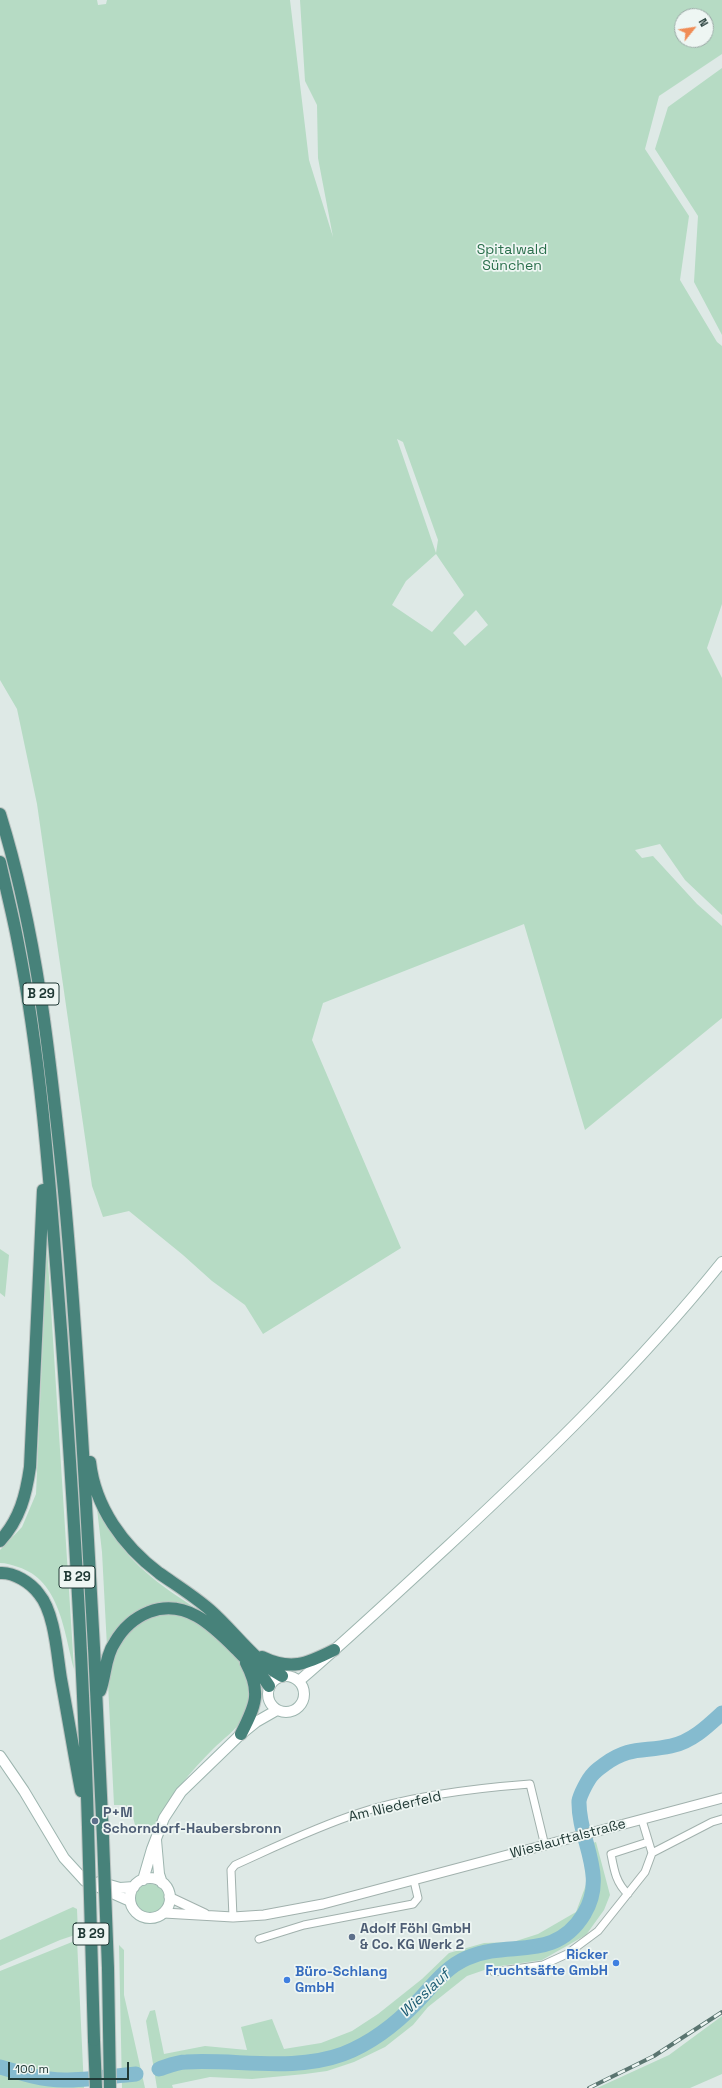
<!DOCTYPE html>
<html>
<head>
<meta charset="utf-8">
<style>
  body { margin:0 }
  #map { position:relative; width:722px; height:2088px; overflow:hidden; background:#dee9e6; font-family:"Space Grotesk",sans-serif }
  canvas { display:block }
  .north { position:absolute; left:674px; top:8px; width:40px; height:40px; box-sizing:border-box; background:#eef6f3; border:1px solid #9caaa7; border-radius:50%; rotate:60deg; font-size:11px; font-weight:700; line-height:16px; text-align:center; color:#203935 }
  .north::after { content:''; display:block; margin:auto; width:14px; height:18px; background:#f08c55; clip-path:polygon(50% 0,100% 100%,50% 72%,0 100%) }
  .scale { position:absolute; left:8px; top:2062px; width:121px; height:18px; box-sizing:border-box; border:2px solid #203935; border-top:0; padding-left:5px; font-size:12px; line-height:14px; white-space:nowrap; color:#203935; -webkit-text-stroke:3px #eef6f3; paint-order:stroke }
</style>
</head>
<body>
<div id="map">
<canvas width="722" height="2088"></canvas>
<div class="north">N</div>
<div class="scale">100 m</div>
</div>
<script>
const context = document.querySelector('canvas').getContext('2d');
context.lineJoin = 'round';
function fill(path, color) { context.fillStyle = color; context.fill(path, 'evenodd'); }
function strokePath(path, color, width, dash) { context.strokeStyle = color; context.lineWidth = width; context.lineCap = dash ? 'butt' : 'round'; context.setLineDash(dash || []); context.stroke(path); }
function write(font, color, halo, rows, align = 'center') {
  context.font = font + ' "Space Grotesk",sans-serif'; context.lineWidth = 3.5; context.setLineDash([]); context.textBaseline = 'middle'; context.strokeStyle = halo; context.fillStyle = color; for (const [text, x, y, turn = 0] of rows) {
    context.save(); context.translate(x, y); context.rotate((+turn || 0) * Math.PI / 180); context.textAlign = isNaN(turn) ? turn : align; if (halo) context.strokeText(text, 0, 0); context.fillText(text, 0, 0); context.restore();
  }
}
const green = new Path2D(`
  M 0,0 L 97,0 L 98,5 L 106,4 L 107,0 L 290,0 L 309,160 L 333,237 L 318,158 L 317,105 L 305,81 L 300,0 L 722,0 L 722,54 L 659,96 L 645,149 L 689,216 L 680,280 L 717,342 L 722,346 L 722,604 L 707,648 L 722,678 L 722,915 L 685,880 L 660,844 L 635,850 L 642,858 L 653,856 L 697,904 L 722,926 L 722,1018 L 585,1130 L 524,924 L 323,1003 L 312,1040 L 401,1248 L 263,1334 L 245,1305 L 212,1281 L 183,1255 L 129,1211 L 103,1217 L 92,1186 L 37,804 L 17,709 L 0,680 ZM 682,16 L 706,16 L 706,40 L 682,40 ZM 397,439 L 403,442 L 438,540 L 436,553 ZM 436,554 L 464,595 L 432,632 L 392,605 L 406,581 ZM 476,610 L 488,625 L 465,646 L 453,633 Z
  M 722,68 L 722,335 L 694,282 L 698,216 L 655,149 L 668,107 Z
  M 47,1246 L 74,1669 C 64,1632 60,1580 18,1567 C 12,1565 6,1563 0,1563 L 0,1550 L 22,1527 L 36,1494 Z
  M 0,1249 L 9,1255 L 5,1297 L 0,1293 Z
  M 96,1500 C 103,1514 109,1529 118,1541 C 136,1570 176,1596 205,1614 L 187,1606 L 162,1605 L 107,1647 L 102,1552 Z
  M 165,1613 C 189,1613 207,1630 224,1646 C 235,1656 251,1671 253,1687 C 253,1693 246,1713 243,1719 C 238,1728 221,1741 213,1749 C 190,1772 170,1796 155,1826 L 136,1829 L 132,1813 L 124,1805 L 114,1805 L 108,1683 C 112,1658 120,1632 144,1620 C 150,1617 158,1615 165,1613 Z
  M 596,1842 L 610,1895 L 604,1910 L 586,1935 L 542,1960 L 493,1967 L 467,1976 L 428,2007 L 413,2025 L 385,2047 L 354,2062 L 327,2071 L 305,2074 L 252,2079 L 210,2077 L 172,2085 L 173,2088 L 157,2088 L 146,2021 L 150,2011 L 155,2010 L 164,2054 L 205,2046 L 247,2050 L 241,2027 L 272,2019 L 284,2049 L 321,2043 L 352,2031 L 378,2014 L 422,1979 L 449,1953 L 484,1943 L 513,1942 L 538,1934 L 576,1912 L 587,1882 L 582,1846 Z
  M135 1899a15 15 0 1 1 30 0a15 15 0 1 1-30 0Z
  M 73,1907 L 77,1909 L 78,1934 L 60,1940 L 0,1966 L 0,1940 Z
  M 77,1940 L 84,2088 L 0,2088 L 0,1971 Z
  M 119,1945 L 124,1950 L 124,1995 L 145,2088 L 122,2088 Z
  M 722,2016 L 722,2074 L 690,2088 L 597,2088 L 669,2055 Z`);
const river = new Path2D(`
  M 0,2067 C 20,2073 43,2080 64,2080 C 88,2080 112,2076 136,2074
  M 159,2069 C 168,2066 177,2062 186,2062 C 236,2059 294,2072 343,2054 C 372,2043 397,2023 418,2001 C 433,1985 446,1967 467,1958 C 510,1939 554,1963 584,1914 C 608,1875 578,1840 579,1801 C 580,1795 588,1779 593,1774 C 596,1770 601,1767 605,1764 C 630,1746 643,1752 671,1746 C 691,1742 707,1727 722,1713`);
const minor = new Path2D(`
  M 652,1853 L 712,1822 L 722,1819
  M 628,1894 C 616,1883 614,1870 611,1854 L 648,1842
  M 233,1917 L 231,1870 L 235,1865 C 275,1847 316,1827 359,1813 C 410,1796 477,1788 530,1784 L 545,1846
  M 259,1939 L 304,1925 L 413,1904 L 418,1898 L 414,1881
  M 494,1972 L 543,1965 L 567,1954 L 598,1931 L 645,1872 L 652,1853 L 642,1820`);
const tertiary = new Path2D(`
  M 169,1897 L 205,1914
  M 164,1913 L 233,1917 L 264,1915 L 323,1904 L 722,1798`);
const secondary = new Path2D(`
  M268 1694a18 18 0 1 1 36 0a18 18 0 1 1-36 0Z
  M 299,1681 C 349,1638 398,1592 447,1547 C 544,1457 639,1365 722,1262
  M 0,1756 L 24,1791 L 64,1858 L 85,1881 L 130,1901
  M 156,1840 L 159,1874 L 162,1883
  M130 1898a20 20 0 1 1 40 0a20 20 0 1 1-40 0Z
  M 143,1880 L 152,1849 L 164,1818 L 181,1792 L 241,1734 L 256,1722 L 277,1710
  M 99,1882 L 120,1888 L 134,1887`);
const trunk = new Path2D(`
  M 0,814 C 37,933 50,1057 63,1181 C 73,1282 79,1384 85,1486 C 92,1603 98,1721 103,1838
  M 0,862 C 6,889 13,916 18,943 C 43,1070 51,1201 61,1330 C 73,1496 83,1661 88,1827
  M 90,1462 C 95,1507 123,1546 159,1573 C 176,1585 194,1596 210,1610 C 235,1632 253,1660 282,1676
  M 0,1541 C 20,1519 26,1495 30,1467 L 43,1190
  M 0,1573 C 14,1572 31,1583 39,1594 C 55,1613 57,1655 61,1679 C 68,1717 74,1754 81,1791
  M 262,1657 C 291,1671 306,1664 334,1650
  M 100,1691 C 106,1675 105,1656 115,1642 C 123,1628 134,1618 149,1612 C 186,1598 213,1626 237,1650 C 248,1662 261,1672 269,1686
  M 241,1734 C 255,1706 262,1693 246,1663
  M 108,1968 L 110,2088
  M 94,2040 L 96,2088`);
const rail = new Path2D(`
  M 589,2088 L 654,2056 L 722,2012`);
const trunkBridge = new Path2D(`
  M 88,1827 L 94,2040
  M 103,1838 L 108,1968`);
const markers = [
  [95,1821,4,"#5c6f8a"],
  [352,1937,4,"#5c6f8a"],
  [616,1963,4,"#3f7fe0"],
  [287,1980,4,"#3f7fe0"]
];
const shields = [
  [41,994,36],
  [77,1577,36],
  [91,1934,36]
];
const shieldNames = [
  ["B 29",41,994],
  ["B 29",77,1577],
  ["B 29",91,1934]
];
const parkNames = [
  ["Spitalwald",512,250],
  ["Sünchen",512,266]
];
const streetNames = [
  ["Am Niederfeld",395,1807,-13],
  ["Wieslauftalstraße",568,1839,-15]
];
const serviceNames = [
  ["P+M",103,1813],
  ["Schorndorf-Haubersbronn",103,1829],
  ["Adolf Föhl GmbH",360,1929],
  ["& Co. KG Werk 2",360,1945]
];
const shopNames = [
  ["Ricker",608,1955],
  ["Fruchtsäfte GmbH",608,1971],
  ["Büro-Schlang",295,1972,"left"],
  ["GmbH",295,1988,"left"]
];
const waterNames = [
  ["Wieslauf",425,1994,-43]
];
fill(green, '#b6dbc4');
strokePath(river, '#85bbcf', 15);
strokePath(minor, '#a1b1ad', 9);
strokePath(tertiary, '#a1b1ad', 11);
strokePath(secondary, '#9db5af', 12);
strokePath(trunk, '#bcc4c2', 14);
strokePath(minor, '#fff', 7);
strokePath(tertiary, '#fff', 9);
strokePath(secondary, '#fff', 10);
strokePath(trunk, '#47827a', 12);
strokePath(rail, '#5a7570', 4);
strokePath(rail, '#eef6f3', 2.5, [8]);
strokePath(trunkBridge, '#bcc4c2', 14, []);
strokePath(trunkBridge, '#47827a', 12);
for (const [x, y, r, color] of markers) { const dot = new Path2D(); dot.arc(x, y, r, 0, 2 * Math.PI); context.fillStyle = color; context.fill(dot); strokePath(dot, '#eef6f3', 1.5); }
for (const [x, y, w] of shields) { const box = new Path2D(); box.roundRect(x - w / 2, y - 11, w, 22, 3); context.fillStyle = '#eef6f3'; context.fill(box); strokePath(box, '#203935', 1); }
write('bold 13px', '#203935', null, shieldNames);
write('14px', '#2a6f4c', '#eef6f3', parkNames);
write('14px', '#203935', '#eef6f3', streetNames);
write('bold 14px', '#4e5e75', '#eef6f3', serviceNames, 'left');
write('bold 14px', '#366cbe', '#eef6f3', shopNames, 'right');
write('italic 15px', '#1b5b73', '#eef6f3', waterNames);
</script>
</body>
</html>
